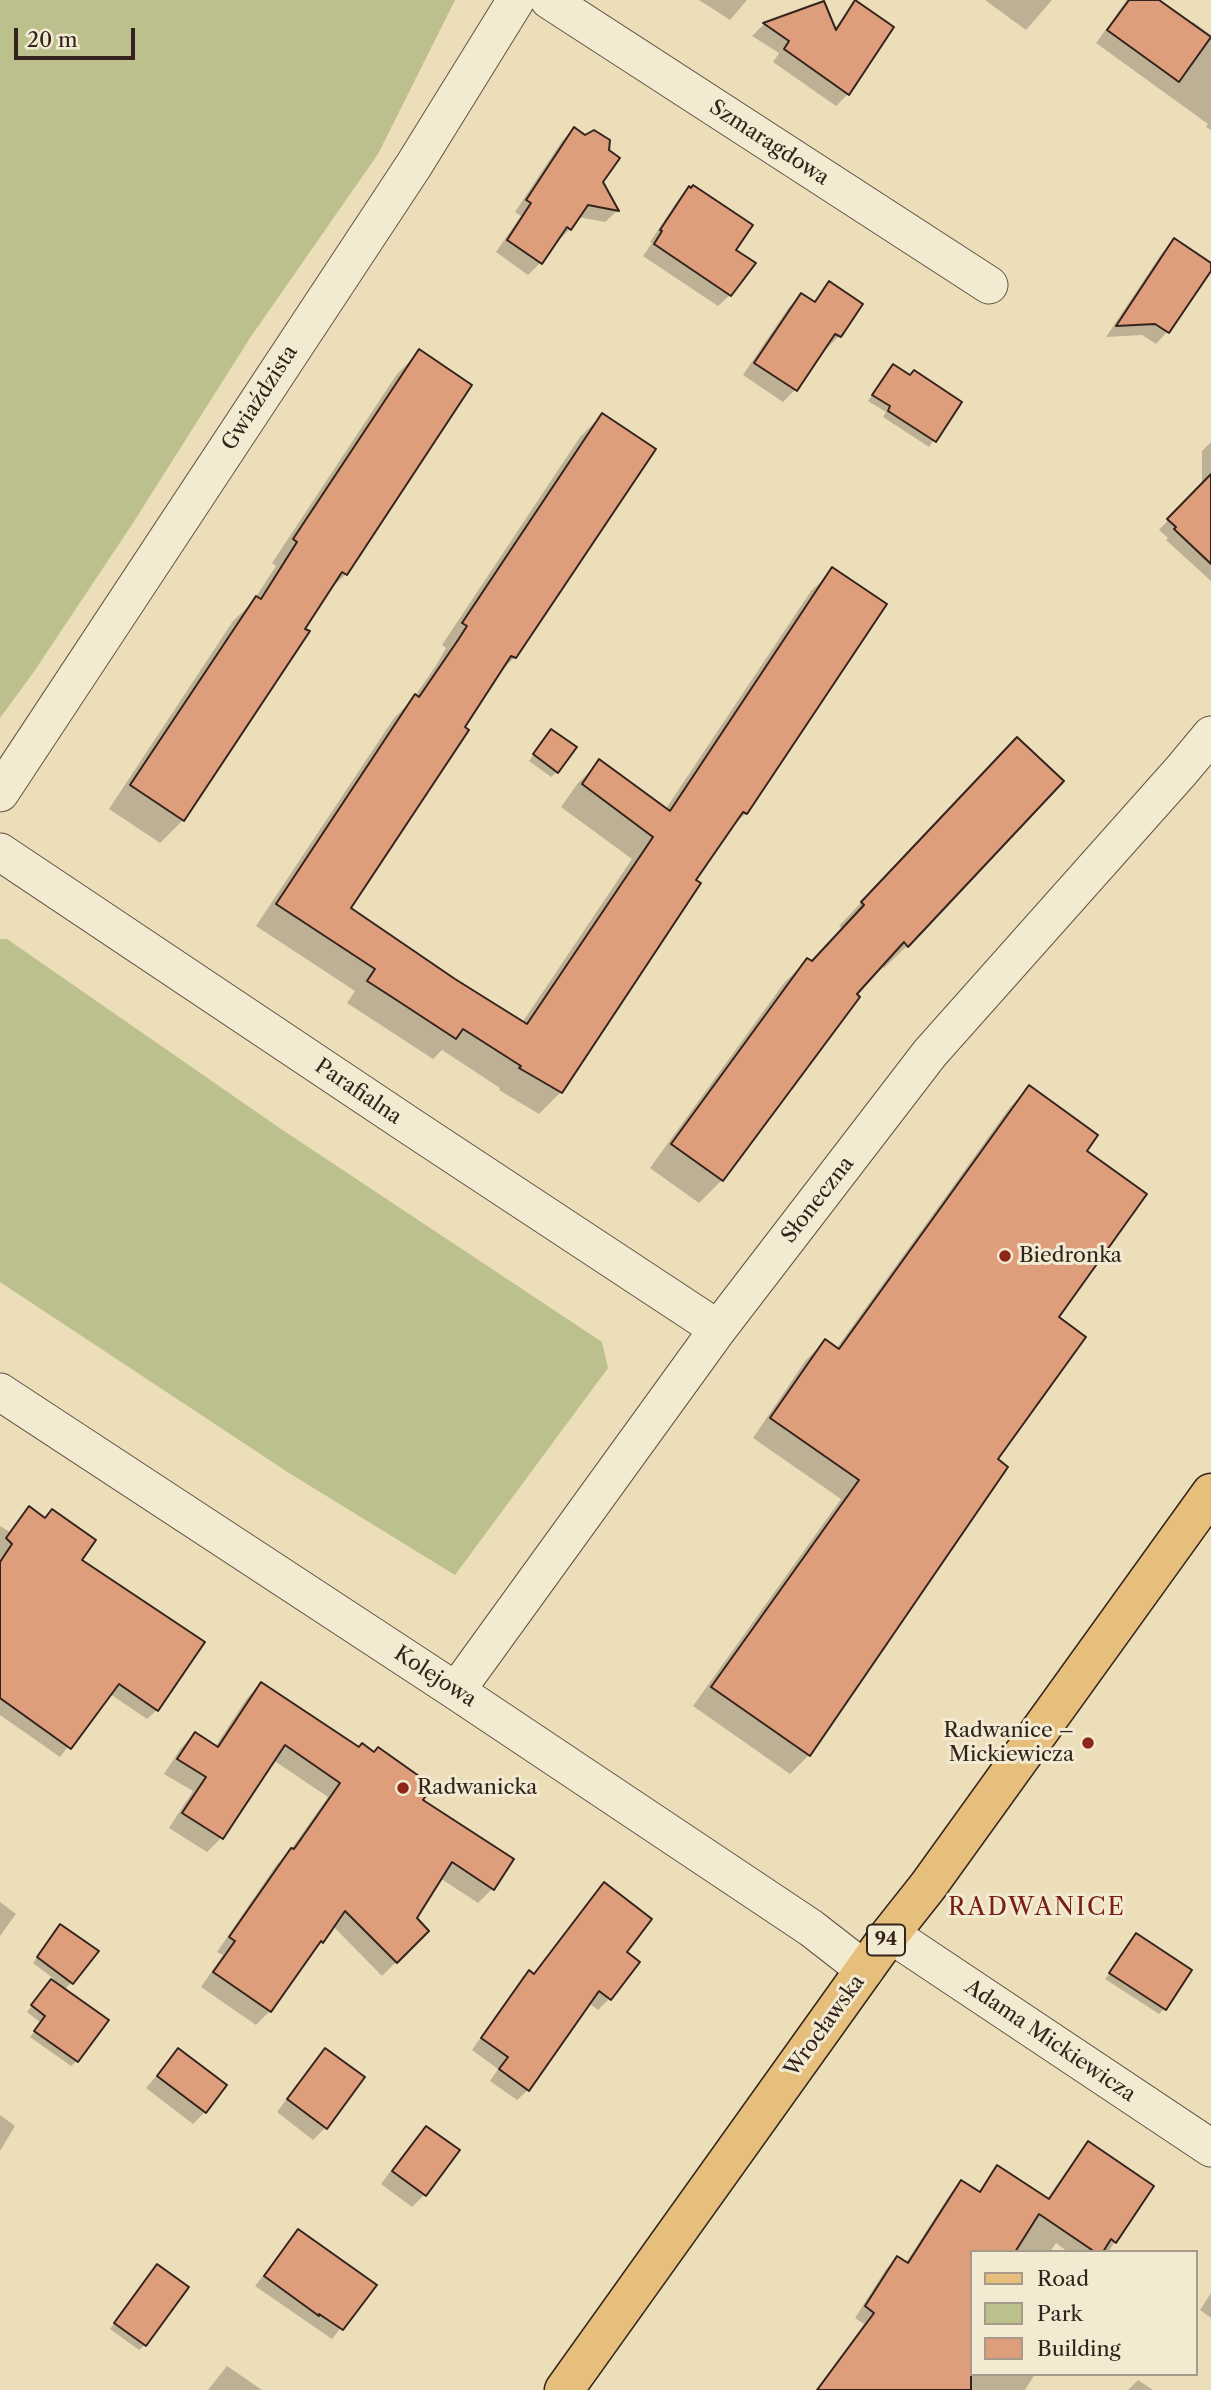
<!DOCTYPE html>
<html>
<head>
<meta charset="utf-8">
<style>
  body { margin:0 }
  #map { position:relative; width:1211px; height:2390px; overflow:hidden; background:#ecdeb9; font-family:"Libre Caslon Text",serif }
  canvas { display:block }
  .legend { position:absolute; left:970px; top:2250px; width:228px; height:126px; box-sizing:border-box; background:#f3ead2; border:2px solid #a79a8a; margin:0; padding:9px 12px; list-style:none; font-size:21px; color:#34231d }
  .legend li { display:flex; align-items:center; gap:14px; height:35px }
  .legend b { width:35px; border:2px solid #a79a8a }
  .scale { position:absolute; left:14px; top:28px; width:121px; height:32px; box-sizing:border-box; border:4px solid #34231d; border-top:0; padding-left:9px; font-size:21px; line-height:24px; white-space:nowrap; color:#34231d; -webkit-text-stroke:5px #f3ead2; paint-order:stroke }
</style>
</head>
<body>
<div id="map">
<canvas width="1211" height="2390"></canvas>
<ul class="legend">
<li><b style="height:9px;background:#e6bf7c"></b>Road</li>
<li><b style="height:19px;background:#bcc08c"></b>Park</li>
<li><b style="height:19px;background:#df9e7b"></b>Building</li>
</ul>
<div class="scale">20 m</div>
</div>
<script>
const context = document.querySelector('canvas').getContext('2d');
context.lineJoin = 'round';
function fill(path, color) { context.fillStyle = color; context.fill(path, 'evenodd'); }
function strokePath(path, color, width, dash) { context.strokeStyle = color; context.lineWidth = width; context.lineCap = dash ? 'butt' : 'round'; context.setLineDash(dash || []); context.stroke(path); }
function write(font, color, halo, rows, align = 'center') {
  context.font = font + ' "Libre Caslon Text",serif'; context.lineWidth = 6; context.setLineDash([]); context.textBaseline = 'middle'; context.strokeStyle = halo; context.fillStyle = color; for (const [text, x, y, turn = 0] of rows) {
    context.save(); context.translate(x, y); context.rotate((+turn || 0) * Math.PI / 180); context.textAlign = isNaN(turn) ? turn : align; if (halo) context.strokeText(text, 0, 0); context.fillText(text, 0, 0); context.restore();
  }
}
const green = new Path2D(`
  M 0,0 L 455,0 L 378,154 L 250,338 L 133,523 L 33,673 L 0,718 Z
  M 0,939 L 7,939 L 281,1129 L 602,1342 L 608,1368 L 455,1575 L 289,1473 L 0,1282 Z`);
const shadow = new Path2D(`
  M 699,0 L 747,0 L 730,20 Z
  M 985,0 L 1052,0 L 1026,30 Z
  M 1127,0 L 1156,0 L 1190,24 L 1193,22 L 1211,35 L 1211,130 L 1206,127 L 1208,124 L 1096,43 Z
  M 823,3 L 834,29 L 856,3 L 848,94 L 836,106 L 773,62 L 779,53 L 752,36 L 764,24 Z
  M 574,129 L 617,211 L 605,222 L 578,217 L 570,229 L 558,241 L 556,240 L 540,263 L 528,275 L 496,252 L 521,216 L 515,212 L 562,141 Z
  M 689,188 L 734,251 L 730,295 L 718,306 L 643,256 L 652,243 L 650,242 L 678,200 Z
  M 1174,241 L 1211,265 L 1211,268 L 1167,332 L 1156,344 L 1142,335 L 1106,337 L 1162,253 Z
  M 829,284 L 861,304 L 839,336 L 827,348 L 825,347 L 795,390 L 783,402 L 743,375 L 789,307 L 801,295 L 813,303 Z
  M 419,352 L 346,574 L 326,593 L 183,820 L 160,843 L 109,809 L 233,621 L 252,603 L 276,566 L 272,563 L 397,374 Z
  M 893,366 L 960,403 L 929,447 L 883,417 L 886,412 L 868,401 Z
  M 602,415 L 515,657 L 496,676 L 349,908 L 454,981 L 522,1023 L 632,859 L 561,807 L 578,783 L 600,762 L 665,810 L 811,591 L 833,570 L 746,813 L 727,832 L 694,881 L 561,1092 L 539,1114 L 499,1090 L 500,1088 L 442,1050 L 433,1059 L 347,1003 L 355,991 L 256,926 L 394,718 L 413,699 L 437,664 L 446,648 L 442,645 L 580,437 Z
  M 1211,442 L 1211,581 L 1166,540 L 1168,538 L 1159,530 L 1202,484 L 1202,451 Z
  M 546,737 L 557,772 L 551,777 L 529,761 Z
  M 994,762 L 907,946 L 884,968 L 881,965 L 855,995 L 722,1180 L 699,1203 L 650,1168 L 784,983 L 807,960 L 811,963 L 843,929 L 839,926 Z
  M 1029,1088 L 1084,1152 L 1057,1317 L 995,1460 L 809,1755 L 790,1774 L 693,1706 L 841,1499 L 753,1438 L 806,1360 L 825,1341 L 836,1349 L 1010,1107 Z
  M 30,1508 L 80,1560 L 157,1710 L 147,1719 L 110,1694 L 60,1757 L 0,1715 L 0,1526 L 10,1532 Z
  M 261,1684 L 359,1749 L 421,1786 L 421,1800 L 511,1860 L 492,1889 L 478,1903 L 440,1878 L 414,1919 L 427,1931 L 382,1976 L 333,1926 L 311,1953 L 270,2011 L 256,2025 L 201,1987 L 223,1955 L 217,1952 L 277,1864 L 290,1851 L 328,1797 L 273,1760 L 221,1838 L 207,1852 L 169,1828 L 193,1791 L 164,1774 L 181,1748 L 195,1734 L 215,1747 L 247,1698 Z
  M 605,1884 L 625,1953 L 609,1999 L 598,2010 L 589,2003 L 528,2090 L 517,2100 L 490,2081 L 498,2069 L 472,2050 L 519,1983 L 530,1973 L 533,1975 L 594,1895 Z
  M 0,1902 L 16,1914 L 0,1936 Z
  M 55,1932 L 72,1982 L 64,1990 L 77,2061 L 71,2066 L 30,2037 L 41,2023 L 27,2012 L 54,1979 L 33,1963 Z
  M 1136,1935 L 1164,2009 L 1159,2014 L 1105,1979 Z
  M 178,2050 L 205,2112 L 193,2124 L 146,2088 Z
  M 326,2050 L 363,2078 L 325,2128 L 313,2140 L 277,2112 L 314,2062 Z
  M 0,2115 L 15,2126 L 0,2151 Z
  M 426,2128 L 424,2195 L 412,2207 L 381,2184 L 414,2140 Z
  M 1088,2144 L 1152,2187 L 1108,2252 L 1068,2252 L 1056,2243 L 1050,2252 L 971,2252 L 971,2374 L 1035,2374 L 1025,2390 L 816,2390 L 864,2324 L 855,2318 L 886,2269 L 897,2258 L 905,2264 L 951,2193 L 962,2182 L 978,2193 L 998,2168 L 1047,2199 L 1078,2155 Z
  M 298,2231 L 374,2286 L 332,2339 L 255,2286 Z
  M 152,2272 L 145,2345 L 139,2350 L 110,2329 Z
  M 1211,2293 L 1211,2318 L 1200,2310 Z
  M 227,2366 L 262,2390 L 208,2390 Z
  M 1138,2380 L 1153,2390 L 1128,2390 Z`);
const building = new Path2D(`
  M 855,0 L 894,27 L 849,95 L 784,49 L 789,41 L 763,23 L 824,1 L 836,30 Z
  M 1129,0 L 1159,0 L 1211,37 L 1179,82 L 1107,30 Z
  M 574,127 L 585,135 L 594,130 L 610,140 L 609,150 L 620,158 L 603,182 L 619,211 L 588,205 L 571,230 L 567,227 L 542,264 L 507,240 L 531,203 L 526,200 Z
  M 693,185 L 753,225 L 736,250 L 756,263 L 731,296 L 654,244 L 662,231 L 660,230 L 689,186 L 691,188 Z
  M 1174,238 L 1211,263 L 1211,271 L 1169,333 L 1155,324 L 1116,326 Z
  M 829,281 L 863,304 L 841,337 L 835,334 L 797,391 L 754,363 L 801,293 L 815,302 Z
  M 419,349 L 472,385 L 347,575 L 342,572 L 305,629 L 310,631 L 184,821 L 130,785 L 256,596 L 261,599 L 297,542 L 293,539 Z
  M 893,364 L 910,375 L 914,370 L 962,402 L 936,442 L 888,411 L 890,406 L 872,395 Z
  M 602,413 L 656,449 L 516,658 L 511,656 L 465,727 L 469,730 L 351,908 L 455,979 L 527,1024 L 653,837 L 582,784 L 599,759 L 670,811 L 832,567 L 887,604 L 747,814 L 743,812 L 696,880 L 701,883 L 562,1093 L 519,1068 L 521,1066 L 463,1029 L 456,1039 L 395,999 L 367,981 L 375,969 L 276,904 L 415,694 L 419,697 L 458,640 L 467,626 L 462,623 Z
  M 1211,474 L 1211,564 L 1174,529 L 1176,527 L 1167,519 Z
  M 551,729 L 577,747 L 558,773 L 533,754 Z
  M 1017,737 L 1064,781 L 908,947 L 904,942 L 857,994 L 860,997 L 723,1181 L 671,1144 L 807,958 L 812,961 L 864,905 L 861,902 Z
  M 1029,1085 L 1098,1135 L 1087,1151 L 1147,1194 L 1059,1317 L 1086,1337 L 998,1459 L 1008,1467 L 810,1756 L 711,1687 L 859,1480 L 770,1418 L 825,1339 L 839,1349 Z
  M 29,1506 L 45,1518 L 52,1509 L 96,1540 L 82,1560 L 205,1642 L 158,1711 L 119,1684 L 71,1749 L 0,1698 L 0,1562 L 12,1544 L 6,1538 Z
  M 261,1682 L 359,1747 L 362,1743 L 374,1752 L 378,1747 L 426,1781 L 423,1786 L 430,1790 L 423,1800 L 514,1859 L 494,1890 L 452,1862 L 417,1918 L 429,1931 L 397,1963 L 345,1911 L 323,1943 L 321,1941 L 271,2012 L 213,1972 L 235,1941 L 229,1937 L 291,1848 L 294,1849 L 340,1783 L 285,1745 L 223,1839 L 182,1813 L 206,1777 L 177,1759 L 195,1732 L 218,1747 Z
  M 604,1882 L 652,1919 L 627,1952 L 640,1962 L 611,2000 L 599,1991 L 529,2091 L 499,2069 L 508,2057 L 481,2038 L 529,1970 L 534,1974 Z
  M 60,1924 L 99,1951 L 73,1984 L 37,1957 Z
  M 1136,1933 L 1192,1970 L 1166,2010 L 1109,1973 Z
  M 51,1979 L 109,2020 L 78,2062 L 34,2031 L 45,2016 L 31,2005 Z
  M 178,2048 L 227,2085 L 206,2113 L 157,2076 Z
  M 325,2048 L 365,2077 L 327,2129 L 287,2099 Z
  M 426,2126 L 460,2150 L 426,2196 L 392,2171 Z
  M 1088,2141 L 1154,2186 L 1116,2243 L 1111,2239 L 1103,2252 L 1095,2252 L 1039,2214 L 1015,2252 L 971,2252 L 971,2390 L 817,2390 L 874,2313 L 865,2306 L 897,2256 L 908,2263 L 961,2180 L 980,2192 L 997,2165 L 1049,2199 Z
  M 298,2229 L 377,2285 L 343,2330 L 319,2314 L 319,2316 L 264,2276 Z
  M 157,2264 L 189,2287 L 146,2346 L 114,2323 Z`);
const minor = new Path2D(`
  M 549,0 L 989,285
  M 0,793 L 414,165 L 516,0
  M 0,852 L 413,1128 L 718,1329
  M 0,1392 L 456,1691 L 811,1928 L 865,1970
  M 456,1691 L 718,1329 L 930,1053 L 1181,771 L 1211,735
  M 890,1934 L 1211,2148`);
const primary = new Path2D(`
  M 564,2390 L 890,1934 L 928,1886 L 1211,1493`);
const markers = [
  [1005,1256,7,"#8f2418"],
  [1088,1743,7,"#8f2418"],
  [403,1788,7,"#8f2418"]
];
const shields = [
  [886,1940,38]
];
const shieldNames = [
  ["94",886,1940]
];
const streetNames = [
  ["Szmaragdowa",769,143,33],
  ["Gwiaździsta",260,398,-57],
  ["Parafialna",358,1092,34],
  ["Słoneczna",818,1200,-52],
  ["Kolejowa",435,1677,33],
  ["Wrocławska",825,2026,-54],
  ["Adama Mickiewicza",1050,2041,34]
];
const poiNames = [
  ["Biedronka",1019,1256],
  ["Radwanice –",1074,1731,"right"],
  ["Mickiewicza",1074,1755,"right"],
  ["Radwanicka",417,1788]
];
const quarterNames = [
  ["RADWANICE",1037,1908]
];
fill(green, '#bcc08c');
fill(shadow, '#0003');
fill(building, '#df9e7b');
strokePath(building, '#34231d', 2);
strokePath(minor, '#625244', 39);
strokePath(primary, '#34231d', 41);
strokePath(minor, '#f3ead2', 37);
strokePath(primary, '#e6bf7c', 38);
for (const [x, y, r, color] of markers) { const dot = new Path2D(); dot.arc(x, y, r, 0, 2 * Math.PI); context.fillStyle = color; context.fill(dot); strokePath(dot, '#f3ead2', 2.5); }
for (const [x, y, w] of shields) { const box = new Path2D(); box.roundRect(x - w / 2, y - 15.5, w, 31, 5); context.fillStyle = '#f3ead2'; context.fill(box); strokePath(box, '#34231d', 2); }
write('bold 19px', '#34231d', null, shieldNames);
write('21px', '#34231d', '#f3ead2', streetNames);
write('21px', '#34231d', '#f3ead2', poiNames, 'left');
context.letterSpacing = '2px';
write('24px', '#7a1f14', '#f3ead2', quarterNames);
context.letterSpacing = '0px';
</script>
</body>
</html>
